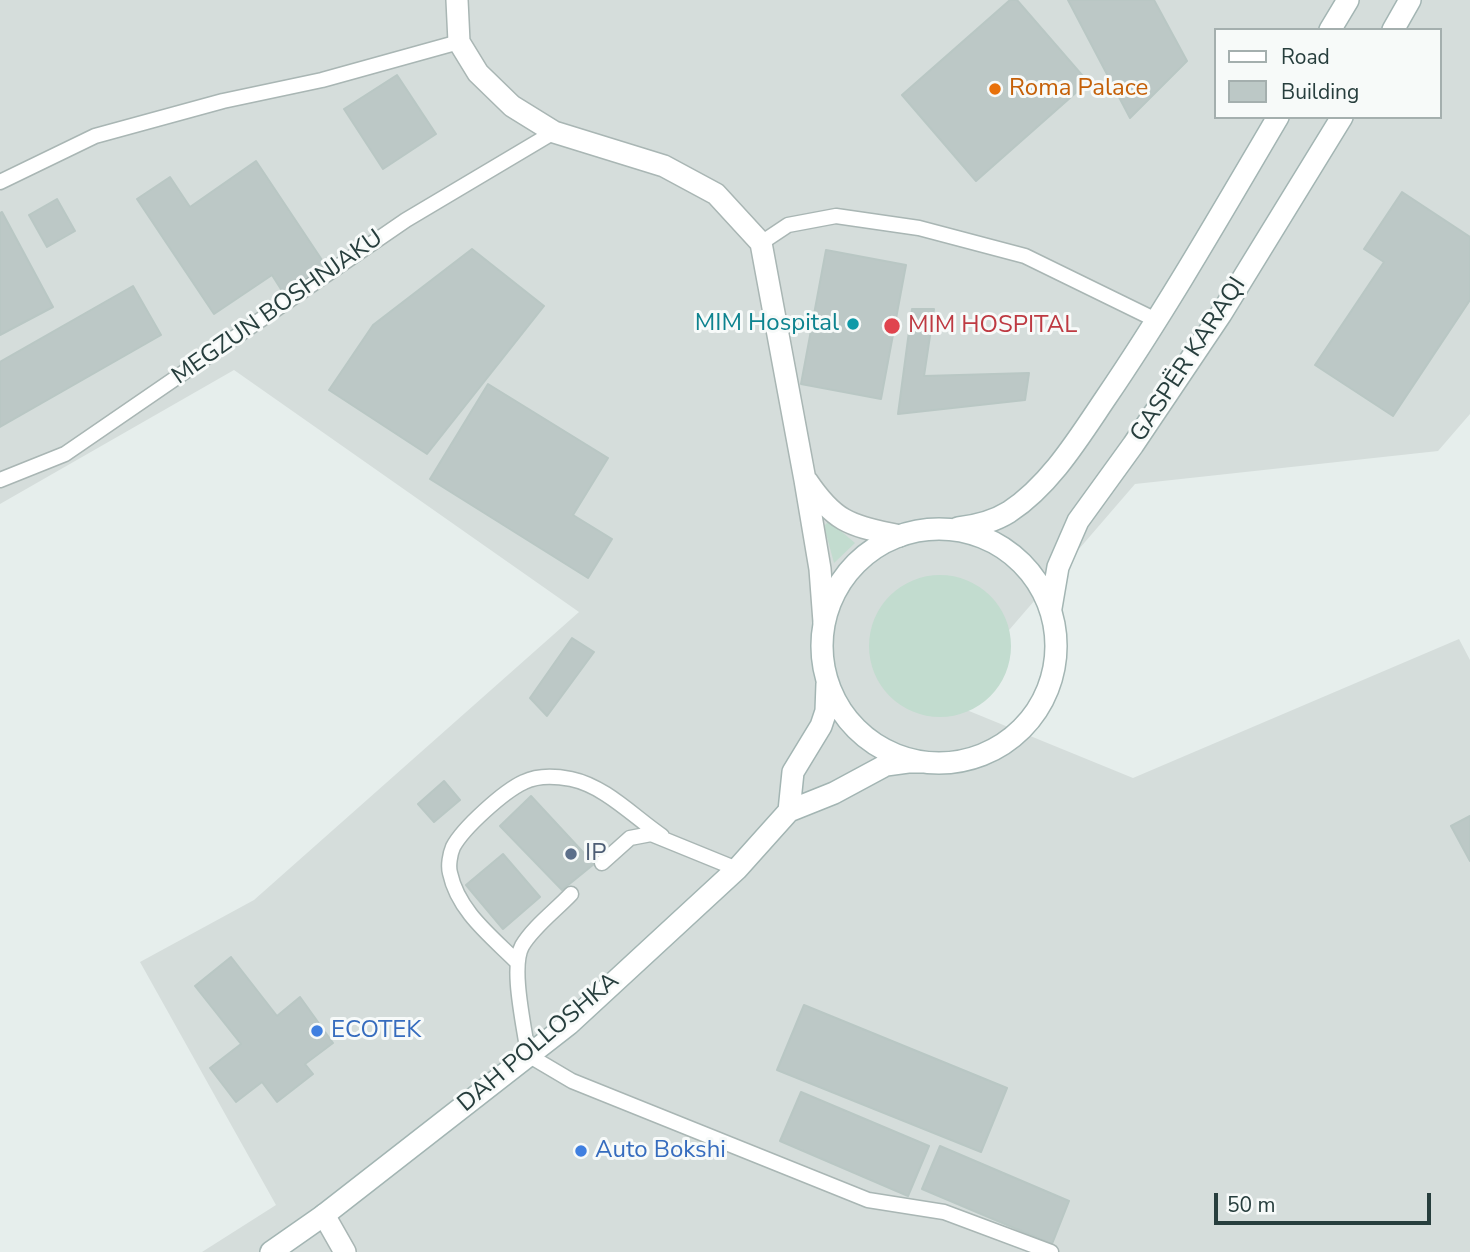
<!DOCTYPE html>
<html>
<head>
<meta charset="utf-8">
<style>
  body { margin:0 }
  #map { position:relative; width:1470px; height:1252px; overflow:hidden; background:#e6eeec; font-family:"Nunito Sans",sans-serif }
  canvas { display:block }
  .legend { position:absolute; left:1214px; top:28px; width:228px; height:91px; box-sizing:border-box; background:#f7faf9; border:2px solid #a4afae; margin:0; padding:9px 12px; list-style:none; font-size:21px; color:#273e3d }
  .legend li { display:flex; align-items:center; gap:14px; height:35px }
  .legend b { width:35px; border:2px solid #a4afae }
  .scale { position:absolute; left:1214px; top:1193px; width:217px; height:32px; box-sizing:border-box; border:4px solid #273e3d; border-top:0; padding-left:9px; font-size:21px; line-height:24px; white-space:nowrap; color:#273e3d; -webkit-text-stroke:5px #f7faf9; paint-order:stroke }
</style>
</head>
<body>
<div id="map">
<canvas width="1470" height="1252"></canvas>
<ul class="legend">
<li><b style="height:9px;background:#fff"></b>Road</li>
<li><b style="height:19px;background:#bcc8c6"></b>Building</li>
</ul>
<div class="scale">50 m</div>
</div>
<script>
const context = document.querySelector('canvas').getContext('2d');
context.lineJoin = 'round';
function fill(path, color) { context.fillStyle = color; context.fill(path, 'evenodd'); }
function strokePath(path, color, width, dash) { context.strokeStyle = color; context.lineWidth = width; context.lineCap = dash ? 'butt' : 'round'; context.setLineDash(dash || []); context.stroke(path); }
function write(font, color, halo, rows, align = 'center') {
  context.font = font + ' "Nunito Sans",sans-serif'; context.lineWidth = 6; context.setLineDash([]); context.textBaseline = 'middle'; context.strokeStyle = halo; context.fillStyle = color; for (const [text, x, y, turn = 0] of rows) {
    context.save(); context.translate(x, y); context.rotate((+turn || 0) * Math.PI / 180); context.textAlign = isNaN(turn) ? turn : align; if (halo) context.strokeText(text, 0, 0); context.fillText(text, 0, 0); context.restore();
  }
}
const built = new Path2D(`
  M 0,0 L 1470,0 L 1470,414 L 1438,451 L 1135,484 L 947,702 L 1133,778 L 1459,639 L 1470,660 L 1470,1252 L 202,1252 L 276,1205 L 140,962 L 254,900 L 579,612 L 234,370 L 0,504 ZM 1216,30 L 1440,30 L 1440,117 L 1216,117 Z`);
const green = new Path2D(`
  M 829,521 L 855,543 L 834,563 L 824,526 Z
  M869 646a71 71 0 1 1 142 0a71 71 0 1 1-142 0Z`);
const building = new Path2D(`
  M 1010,0 L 1017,0 L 1088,82 L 976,181 L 902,95 Z
  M 1068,0 L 1154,0 L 1187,61 L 1130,118 Z
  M 397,75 L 436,134 L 383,169 L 344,109 Z
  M 256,161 L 326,266 L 284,294 L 272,275 L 214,314 L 137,199 L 170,177 L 190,207 Z
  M 1402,192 L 1470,237 L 1470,300 L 1393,416 L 1315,365 L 1384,262 L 1364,249 Z
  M 57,199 L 75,231 L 47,247 L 29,215 Z
  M 2,212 L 53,307 L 0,335 L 0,213 Z
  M 472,249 L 544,306 L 427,454 L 329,390 L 373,325 Z
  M 826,250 L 906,265 L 881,399 L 801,384 Z
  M 133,286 L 161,335 L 0,427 L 0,362 Z
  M 912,309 L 934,309 L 924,376 L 1029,373 L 1025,400 L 898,414 Z
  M 488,384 L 608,458 L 573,515 L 612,539 L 588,578 L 430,479 Z
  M 572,638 L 594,652 L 547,716 L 530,698 Z
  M 444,781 L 460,800 L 434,822 L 418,804 Z
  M 531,796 L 594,864 L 562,890 L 500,826 Z
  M 1470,816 L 1470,861 L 1451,826 Z
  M 503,854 L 540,897 L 503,929 L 466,885 Z
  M 231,957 L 277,1016 L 300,997 L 333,1043 L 305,1064 L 313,1074 L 277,1102 L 262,1082 L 236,1102 L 210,1068 L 241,1044 L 195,986 Z
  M 804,1005 L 1007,1088 L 981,1152 L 777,1070 Z
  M 801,1092 L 929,1146 L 908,1196 L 780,1141 Z
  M 940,1146 L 1069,1201 L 1052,1244 L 922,1189 Z`);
const service = new Path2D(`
  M 0,182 L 95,136 L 223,101 L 322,80 L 459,42
  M 761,243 L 788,225 L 836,216 L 919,228 L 1025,256 L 1156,320
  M 0,480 L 65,454 L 406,220 L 554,132
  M 602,863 L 630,838 L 651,834 L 737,869
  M 571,894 C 556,910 533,927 522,946 C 510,968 525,1029 528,1055 L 572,1081 L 868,1200 L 944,1212 L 1051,1252
  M 517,962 C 491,936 458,911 450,873 C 448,866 450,854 453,847 C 463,828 504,791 524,782 C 538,775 556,776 571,779 C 605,786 634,817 662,836`);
const minor = new Path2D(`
  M 457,0 L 459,42 L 478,73 L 512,106 L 554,132 L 664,166 L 716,194 L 761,243 L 805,480 L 820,569 L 824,622
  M 807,481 C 836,524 851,525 899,536
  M 324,1215 L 345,1252`);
const secondary = new Path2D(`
  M 1330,30 L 1348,0
  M 1393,30 L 1410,0
  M 958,528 C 976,526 993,522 1009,512 C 1050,485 1078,439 1105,399 C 1167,308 1222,212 1278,117
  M822 646a117 117 0 1 1 234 0a117 117 0 1 1-234 0Z
  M 1051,608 L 1058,567 L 1078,521 L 1133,445 L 1221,314 L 1342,117
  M 789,811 L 793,772 L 821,726 L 826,711 L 827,684
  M 271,1252 L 324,1215 L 569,1024 L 737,869 L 789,811 L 834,793 L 886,765 L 908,762 L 923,762`);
const markers = [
  [995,89,7,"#e8710a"],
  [853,324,7,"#0f9aa8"],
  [892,326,9,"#e0444e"],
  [571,854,7,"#5c6f8a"],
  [317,1031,7,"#3f7fe0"],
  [581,1151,7,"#3f7fe0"]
];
const foodNames = [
  ["Roma Palace",1009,89]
];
const streetNames = [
  ["MEGZUN BOSHNJAKU",278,308,-35],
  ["GASPËR KARAQI",1189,360,-57],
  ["DAH POLLOSHKA",539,1043,-40]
];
const cultureNames = [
  ["MIM Hospital",839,324]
];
const healthNames = [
  ["MIM HOSPITAL",908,326]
];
const serviceNames = [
  ["IP",585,854]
];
const shopNames = [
  ["ECOTEK",331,1031],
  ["Auto Bokshi",595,1151]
];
fill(built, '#d5dddb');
fill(green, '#c2dccf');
fill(building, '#bcc8c6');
strokePath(building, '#b9c7c4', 2);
strokePath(service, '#a9b6b4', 17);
strokePath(minor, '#a9b6b4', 24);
strokePath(secondary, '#a3b5b3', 24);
strokePath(service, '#fff', 14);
strokePath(minor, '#fff', 21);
strokePath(secondary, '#fff', 21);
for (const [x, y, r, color] of markers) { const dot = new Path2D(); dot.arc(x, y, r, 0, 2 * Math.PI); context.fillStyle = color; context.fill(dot); strokePath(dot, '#f7faf9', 2.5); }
write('24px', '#c56008', '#f7faf9', foodNames, 'left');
write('24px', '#273e3d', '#f7faf9', streetNames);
write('24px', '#0d838f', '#f7faf9', cultureNames, 'right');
write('24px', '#be3a42', '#f7faf9', healthNames, 'left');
write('24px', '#4e5e75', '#f7faf9', serviceNames, 'left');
write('24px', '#366cbe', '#f7faf9', shopNames, 'left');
</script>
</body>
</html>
